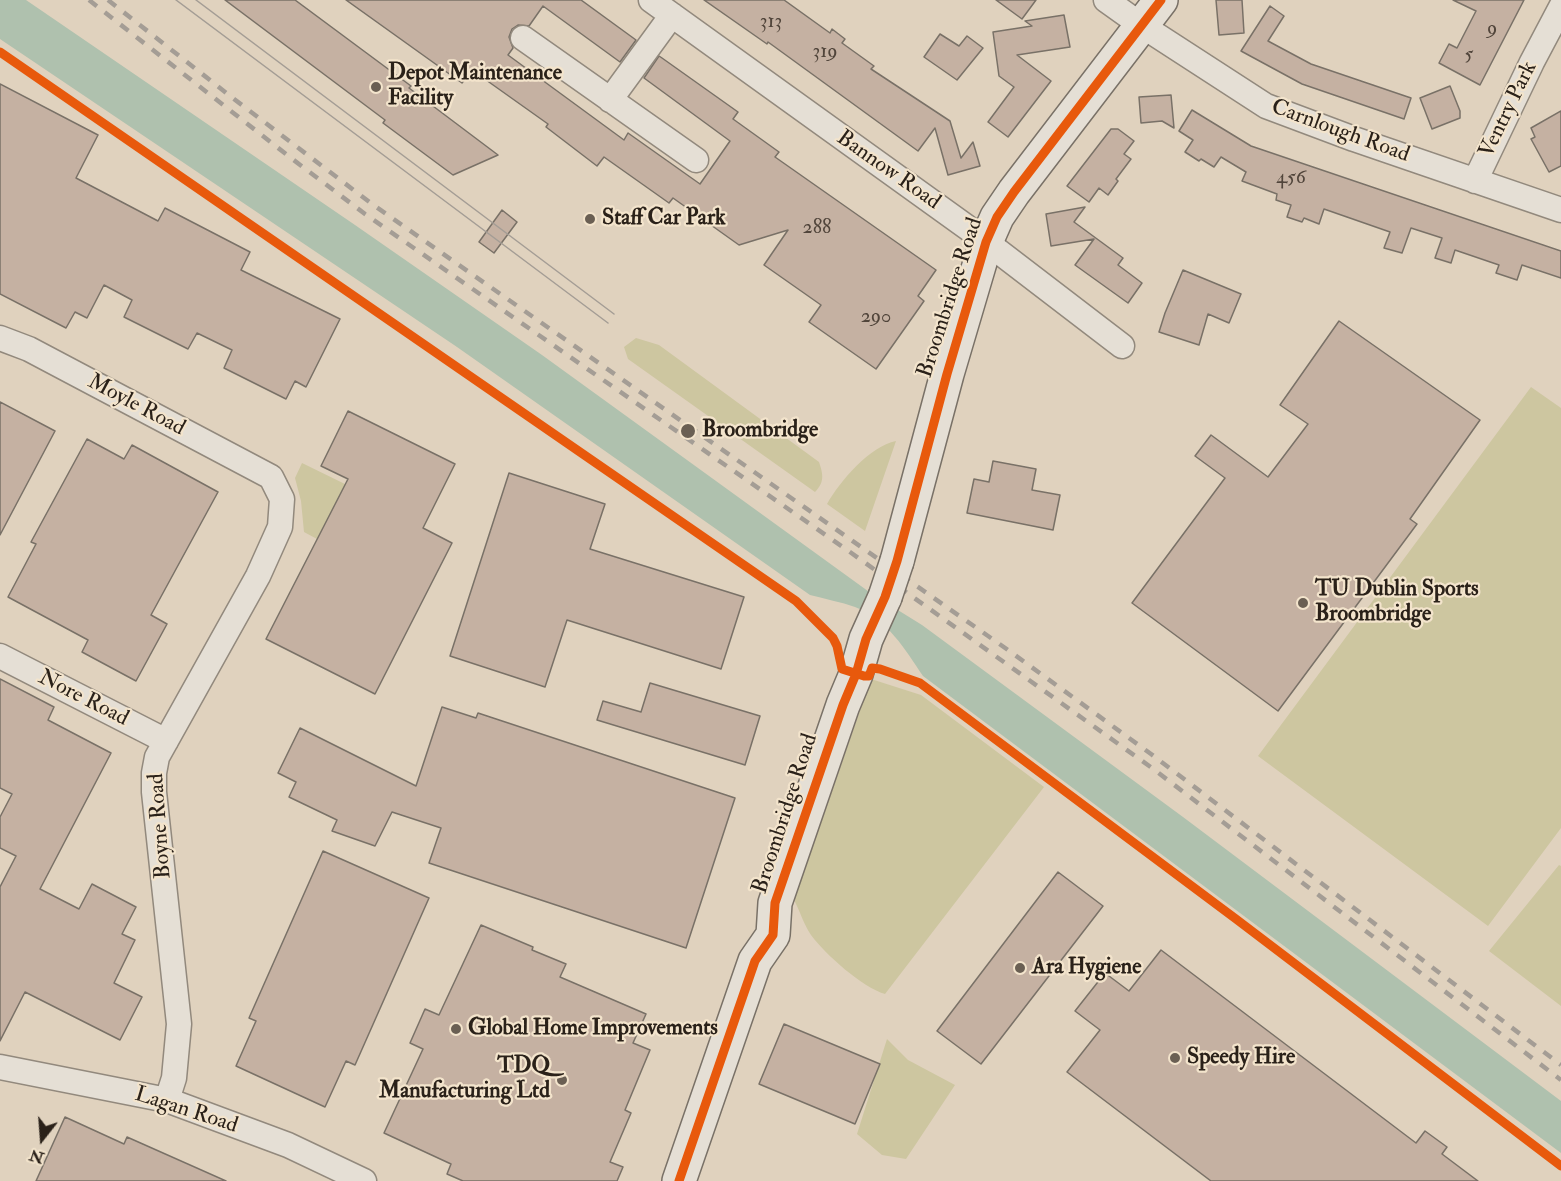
<!DOCTYPE html>
<html>
<head>
<meta charset="utf-8">
<style>
  body { margin:0 }
  #map { position:relative; width:1561px; height:1181px; overflow:hidden; background:#e0d2be; font-family:"IM FELL Double Pica",serif }
  canvas { display:block }
  .north { position:absolute; left:12px; top:1109px; width:60px; height:60px; -webkit-text-stroke:4px #f3e4cc; paint-order:stroke; rotate:197deg; font-size:16px; font-weight:700; line-height:24px; text-align:center; color:#2a2119 }
  .north::after { content:''; display:block; margin:auto; width:21px; height:27px; background:#2a2119; clip-path:polygon(50% 0,100% 100%,50% 72%,0 100%) }
</style>
</head>
<body>
<div id="map">
<canvas width="1561" height="1181"></canvas>
<div class="north">N</div>
</div>
<script>
const context = document.querySelector('canvas').getContext('2d');
context.lineJoin = 'round';
function fill(path, color) { context.fillStyle = color; context.fill(path, 'evenodd'); }
function strokePath(path, color, width, dash) { context.strokeStyle = color; context.lineWidth = width; context.lineCap = dash ? 'butt' : 'round'; context.setLineDash(dash || []); context.stroke(path); }
function write(font, color, halo, rows, align = 'center') {
  context.font = font + ' "IM FELL Double Pica",serif'; context.lineWidth = 4.5; context.setLineDash([]); context.textBaseline = 'middle'; context.strokeStyle = halo; context.fillStyle = color; for (const [text, x, y, turn = 0] of rows) {
    context.save(); context.translate(x, y); context.rotate((+turn || 0) * Math.PI / 180); context.textAlign = isNaN(turn) ? turn : align; if (halo) context.strokeText(text, 0, 0); context.fillText(text, 0, 0); context.restore();
  }
}
const green = new Path2D(`
  M 636,338 L 659,345 L 819,462 C 823,474 825,482 815,492 L 628,359 L 624,347 Z
  M 1531,387 L 1561,408 L 1561,828 L 1488,926 L 1258,756 Z
  M 896,441 L 865,531 L 827,504 C 840,481 870,446 896,441 Z
  M 302,463 L 347,485 L 317,539 L 304,532 L 301,501 L 295,478 Z
  M 871,679 L 921,695 L 1044,787 L 885,994 C 862,987 826,955 811,935 C 804,925 800,911 794,900 Z
  M 1559,865 L 1561,866 L 1561,1006 L 1489,951 Z
  M 887,1039 L 908,1060 L 955,1085 L 906,1159 L 882,1155 L 857,1134 Z`);
const water = new Path2D(`
  M 0,0 L 26,0 L 355,225 L 542,355 L 872,594 L 922,625 L 1183,817 L 1561,1101 L 1561,1153 L 923,676 C 905,649 887,619 855,607 C 841,602 825,599 810,595 L 457,347 L 0,39 Z`);
const building = new Path2D(`
  M 225,0 L 295,0 L 411,86 L 409,88 L 498,155 L 453,175 L 383,123 L 385,120 Z
  M 346,0 L 581,0 L 636,40 L 620,62 L 543,6 L 529,26 L 518,25 L 512,29 L 509,37 L 513,48 L 508,55 L 624,140 L 628,133 L 700,184 L 730,141 L 644,78 L 659,56 L 662,58 L 738,112 L 733,119 L 779,152 L 775,157 L 936,270 L 918,296 L 924,301 L 876,369 L 809,322 L 821,305 L 764,265 L 788,230 L 739,245 L 673,198 L 669,203 L 604,157 L 597,166 L 546,127 L 548,124 L 472,70 L 462,83 Z
  M 704,0 L 784,0 L 830,33 L 832,29 L 845,39 L 842,43 L 874,66 L 871,69 L 950,121 L 961,158 L 973,142 L 980,166 L 948,175 L 935,128 L 918,151 L 768,42 L 767,44 Z
  M 996,0 L 1036,0 L 1022,19 Z
  M 1216,0 L 1242,0 L 1244,33 L 1219,35 Z
  M 1453,0 L 1524,0 L 1480,85 L 1439,63 L 1449,44 L 1457,48 L 1476,11 Z
  M 1270,6 L 1284,16 L 1268,41 L 1311,64 L 1411,98 L 1404,119 L 1302,84 L 1241,51 Z
  M 1064,15 L 1070,47 L 1017,55 L 1051,81 L 1008,137 L 988,122 L 1014,87 L 999,76 L 993,32 L 1032,26 L 1025,21 Z
  M 940,34 L 959,46 L 967,36 L 983,48 L 957,80 L 924,57 Z
  M 0,84 L 98,135 L 76,178 L 158,221 L 165,208 L 250,252 L 241,270 L 340,319 L 306,387 L 295,381 L 286,399 L 224,368 L 232,350 L 197,333 L 188,349 L 124,317 L 132,300 L 104,285 L 87,318 L 75,312 L 66,328 L 0,294 Z
  M 1450,86 L 1460,111 L 1460,118 L 1432,129 L 1420,98 Z
  M 1171,95 L 1174,128 L 1162,121 L 1141,123 L 1139,97 Z
  M 1192,110 L 1251,146 L 1561,251 L 1561,278 L 1522,265 L 1517,280 L 1496,273 L 1499,265 L 1455,250 L 1451,263 L 1435,258 L 1442,238 L 1411,228 L 1402,253 L 1384,248 L 1390,232 L 1324,209 L 1319,224 L 1304,218 L 1302,222 L 1287,217 L 1291,205 L 1276,200 L 1277,194 L 1242,181 L 1246,172 L 1221,157 L 1214,167 L 1201,159 L 1199,161 L 1185,152 L 1193,140 L 1179,131 Z
  M 1561,111 L 1561,166 L 1549,172 L 1531,139 L 1535,137 L 1531,128 Z
  M 1111,129 L 1118,129 L 1134,141 L 1124,154 L 1131,159 L 1116,179 L 1118,181 L 1108,195 L 1099,188 L 1089,202 L 1067,186 Z
  M 1085,207 L 1074,222 L 1123,258 L 1118,265 L 1142,283 L 1128,303 L 1075,265 L 1094,239 L 1051,246 L 1046,214 Z
  M 502,210 L 517,222 L 494,253 L 479,242 Z
  M 1183,270 L 1241,294 L 1229,323 L 1208,314 L 1199,345 L 1159,332 L 1165,313 Z
  M 1339,321 L 1480,420 L 1410,519 L 1417,524 L 1278,711 L 1132,603 L 1225,478 L 1195,456 L 1211,435 L 1268,477 L 1308,424 L 1280,405 Z
  M 0,402 L 55,431 L 0,535 Z
  M 348,411 L 455,464 L 423,528 L 452,543 L 375,694 L 266,639 L 348,479 L 321,466 Z
  M 87,439 L 124,459 L 132,445 L 218,492 L 151,615 L 167,624 L 136,681 L 82,652 L 88,640 L 8,597 L 36,544 L 31,542 Z
  M 993,461 L 1036,469 L 1032,490 L 1060,495 L 1053,530 L 967,513 L 974,479 L 989,482 Z
  M 509,473 L 605,504 L 590,549 L 744,597 L 721,669 L 567,620 L 545,687 L 450,656 Z
  M 0,679 L 54,707 L 48,720 L 111,753 L 40,889 L 79,909 L 92,884 L 136,907 L 122,934 L 135,940 L 114,983 L 142,997 L 120,1040 L 25,992 L 0,1041 L 0,887 L 16,856 L 0,848 L 0,817 L 12,794 L 0,788 Z
  M 650,683 L 760,716 L 745,765 L 597,720 L 603,701 L 641,712 Z
  M 442,707 L 476,718 L 478,713 L 735,798 L 686,948 L 429,863 L 441,828 L 392,812 L 375,846 L 332,831 L 337,820 L 289,797 L 296,782 L 278,773 L 300,728 L 416,786 Z
  M 323,851 L 429,898 L 355,1065 L 346,1061 L 325,1107 L 236,1066 L 256,1021 L 249,1018 Z
  M 1058,872 L 1103,906 L 981,1064 L 937,1031 Z
  M 481,925 L 533,947 L 532,950 L 566,964 L 560,977 L 646,1014 L 633,1043 L 650,1050 L 625,1110 L 631,1113 L 610,1162 L 623,1167 L 617,1181 L 463,1181 L 447,1174 L 451,1164 L 384,1133 L 423,1049 L 410,1043 L 425,1009 L 439,1015 Z
  M 1161,950 L 1416,1143 L 1425,1131 L 1447,1147 L 1442,1154 L 1478,1181 L 1211,1181 L 1067,1072 L 1100,1030 L 1075,1011 L 1105,973 L 1129,991 Z
  M 784,1024 L 880,1064 L 855,1124 L 759,1084 Z
  M 65,1117 L 124,1144 L 127,1137 L 226,1181 L 36,1181 Z`);
const street = new Path2D(`
  M 651,0 L 968,228 L 1122,346
  M 1106,0 L 1141,25 L 1266,106 L 1354,139 L 1561,210
  M 523,38 L 696,160
  M 610,100 L 672,15
  M 1475,181 L 1532,62 L 1561,7
  M 0,338 L 29,349 L 271,477 L 282,499 L 280,527 L 258,576 L 157,757 L 154,773 L 154,792 L 179,1024 L 174,1078 L 167,1100
  M 0,656 L 166,741
  M 0,1067 L 167,1100 L 288,1145 L 364,1181`);
const secondary = new Path2D(`
  M 897,561 L 947,374 L 986,242 L 997,217 L 1014,192 L 1161,0
  M 679,1181 L 755,961 L 773,935 L 775,903 L 843,705 L 856,674 L 866,639 L 885,597`);
const tram = new Path2D(`
  M 176,0 L 608,323
  M 196,0 L 614,314`);
const rail = new Path2D(`
  M 89,0 L 291,158 L 365,214 L 850,552 L 1152,768 L 1561,1080
  M 108,0 L 234,99 L 372,204 L 1008,650 L 1151,754 L 1561,1065`);
const secondaryBridge = new Path2D(`
  M 885,597 L 897,561`);
const cycleway = new Path2D(`
  M 0,52 L 796,601 L 833,638 L 837,646 L 842,669 L 864,676 L 869,676 L 872,668 L 880,669 L 920,683 L 1236,919 L 1561,1166
  M 679,1181 L 755,961 L 773,935 L 775,903 L 843,705 L 856,674 L 866,639 L 885,597 L 897,561 L 947,374 L 986,242 L 997,217 L 1014,192 L 1161,0`);
const markers = [
  [376,87,6,"#6a5f53"],
  [590,219,6,"#6a5f53"],
  [688,431,8,"#6a5f53"],
  [1303,603,6,"#6a5f53"],
  [1020,968,6,"#6a5f53"],
  [456,1029,6,"#6a5f53"],
  [1175,1058,6,"#6a5f53"],
  [562,1080,6,"#6a5f53"]
];
const numberNames = [
  ["313",771,23],
  ["9",1492,30],
  ["319",825,53],
  ["5",1469,56],
  ["456",1291,179],
  ["288",817,229],
  ["290",876,318]
];
const poiNames = [
  ["Depot Maintenance",388,74],
  ["Facility",388,99],
  ["Staff Car Park",602,219],
  ["Broombridge",702,431],
  ["TU Dublin Sports",1315,590],
  ["Broombridge",1315,615],
  ["Ara Hygiene",1032,968],
  ["Global Home Improvements",468,1029],
  ["Speedy Hire",1187,1058],
  ["TDQ",550,1067,"right"],
  ["Manufacturing Ltd",550,1092,"right"]
];
const streetNames = [
  ["Ventry Park",1509,110,-64],
  ["Carnlough Road",1340,132,20],
  ["Bannow Road",888,171,35],
  ["Broombridge Road",951,298,-72],
  ["Moyle Road",136,406,28],
  ["Nore Road",83,699,27],
  ["Broombridge Road",786,814,-72],
  ["Boyne Road",161,826,-94],
  ["Lagan Road",186,1111,18]
];
fill(green, '#cdc6a0');
fill(water, '#afc1ae');
fill(building, '#c5b1a2');
strokePath(building, '#797167', 1.5);
strokePath(street, '#92897d', 27);
strokePath(secondary, '#797167', 36);
strokePath(street, '#e5dfd5', 24);
strokePath(secondary, '#e5dfd5', 33);
strokePath(tram, '#a49d95', 1.5);
strokePath(rail, '#a49d95', 4.5, [10, 10]);
strokePath(secondaryBridge, '#797167', 36, []);
strokePath(secondaryBridge, '#e5dfd5', 33);
strokePath(cycleway, '#e8590c', 9);
for (const [x, y, r, color] of markers) { const dot = new Path2D(); dot.arc(x, y, r, 0, 2 * Math.PI); context.fillStyle = color; context.fill(dot); strokePath(dot, '#f3e4cc', 2); }
write('20px', '#51453b', null, numberNames);
write('bold 22px', '#2a2119', '#f3e4cc', poiNames, 'left');
write('22px', '#2a2119', '#f3e4cc', streetNames);
</script>
</body>
</html>
